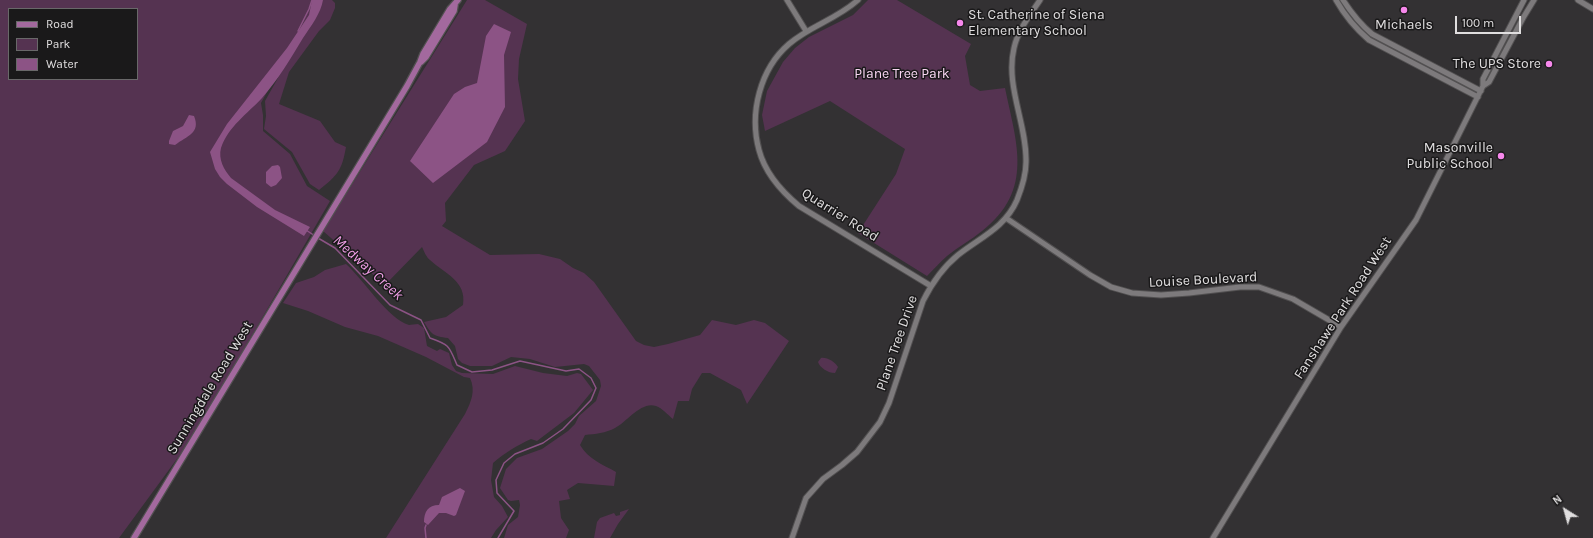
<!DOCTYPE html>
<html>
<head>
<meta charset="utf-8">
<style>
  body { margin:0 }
  #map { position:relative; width:1593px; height:538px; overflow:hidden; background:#333133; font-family:Karla,sans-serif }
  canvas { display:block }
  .legend { position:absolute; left:8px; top:8px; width:130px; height:72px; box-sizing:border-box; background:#1a191a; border:1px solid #696869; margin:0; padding:5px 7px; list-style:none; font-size:12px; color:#e0dedf }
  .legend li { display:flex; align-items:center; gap:8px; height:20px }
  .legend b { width:20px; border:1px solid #696869 }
  .north { position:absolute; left:1545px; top:490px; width:40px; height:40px; -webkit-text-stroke:3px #1a191a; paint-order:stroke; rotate:323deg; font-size:11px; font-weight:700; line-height:16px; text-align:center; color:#e0dedf }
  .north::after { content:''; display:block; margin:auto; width:14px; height:18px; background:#e0dedf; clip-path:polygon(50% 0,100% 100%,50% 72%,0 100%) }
  .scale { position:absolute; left:1455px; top:16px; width:66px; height:18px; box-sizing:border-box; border:2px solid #e0dedf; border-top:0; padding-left:5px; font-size:12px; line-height:14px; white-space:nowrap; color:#e0dedf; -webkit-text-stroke:3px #1a191a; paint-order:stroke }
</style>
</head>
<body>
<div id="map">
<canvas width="1593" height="538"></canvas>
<ul class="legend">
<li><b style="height:5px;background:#a3699e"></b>Road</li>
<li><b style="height:11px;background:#553351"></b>Park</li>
<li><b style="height:11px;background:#8c5385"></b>Water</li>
</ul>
<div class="north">N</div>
<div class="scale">100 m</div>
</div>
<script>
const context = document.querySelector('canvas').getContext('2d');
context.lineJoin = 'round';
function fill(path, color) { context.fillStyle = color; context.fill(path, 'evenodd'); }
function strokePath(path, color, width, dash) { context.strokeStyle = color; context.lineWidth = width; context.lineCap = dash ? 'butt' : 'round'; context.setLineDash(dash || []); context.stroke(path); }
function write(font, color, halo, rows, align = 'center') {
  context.font = font + ' Karla,sans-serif'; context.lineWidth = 3; context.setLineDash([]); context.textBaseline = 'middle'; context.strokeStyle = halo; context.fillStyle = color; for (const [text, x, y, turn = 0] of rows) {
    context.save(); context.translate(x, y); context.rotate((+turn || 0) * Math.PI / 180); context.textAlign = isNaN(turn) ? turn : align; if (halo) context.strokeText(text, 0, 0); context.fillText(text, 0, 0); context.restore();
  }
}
const green = new Path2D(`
  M 0,0 L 318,0 L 261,103 L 263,115 L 263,131 L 290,154 L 307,186 L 330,201 L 193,437 L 119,538 L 0,538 ZM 9,9 L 137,9 L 137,79 L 9,79 Z
  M 320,0 L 332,0 L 335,3 L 335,8 L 330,20 L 319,31 L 289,72 L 279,104 L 320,121 L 335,142 L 346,147 C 342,170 338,175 319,190 L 310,184 L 292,152 L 264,129 L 266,116 L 265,101 L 318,7 Z
  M 467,0 L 485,0 L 527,24 L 519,59 L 518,79 L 525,121 L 505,151 L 474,165 L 445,203 L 446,221 L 442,226 L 490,255 L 539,254 L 560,259 L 573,268 L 584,273 L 594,282 L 636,341 L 644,345 L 654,347 L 668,344 L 700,335 L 712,320 L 736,325 L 754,320 L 765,323 L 789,341 L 747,404 L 741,390 L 710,373 L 702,373 L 692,389 L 689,401 L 678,401 L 673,419 C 668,415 662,408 656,406 C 641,401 627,422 615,428 C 606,433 595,434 585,435 L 580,445 C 588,459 602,464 616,472 L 614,486 L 578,483 L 567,490 L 570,499 L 559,501 L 561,518 L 569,530 L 566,538 L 504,538 L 508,525 L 518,517 L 520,505 L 519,500 L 511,501 L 508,500 L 500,488 L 506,469 L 517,458 L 542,449 L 568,431 L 575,424 L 579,416 L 596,401 L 601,386 L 600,380 L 589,366 L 584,364 L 555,367 L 530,359 L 511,357 L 492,366 L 470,366 L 462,363 L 458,359 L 455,346 L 448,338 C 433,336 432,335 424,322 L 446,317 L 463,305 C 467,281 445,274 430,260 C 426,257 424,251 422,247 L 385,285 L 323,231 Z
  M 868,0 L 897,0 L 971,44 L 965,56 L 970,85 L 980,91 L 1005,88 C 1016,142 1035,190 982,231 C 971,240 958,247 947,256 C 940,262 934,269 927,276 L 858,233 L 896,174 L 905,149 L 830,101 L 765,131 L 762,115 L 767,91 L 783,62 L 795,48 L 809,37 L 853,15 Z
  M 346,264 C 363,279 388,319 409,325 C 411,325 415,324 418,324 L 424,328 L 427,346 L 437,351 L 440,349 L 449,353 L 452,365 L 456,371 L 462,373 L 493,374 L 515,366 L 543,373 L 567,376 L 577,373 L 581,374 L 593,390 L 574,413 L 537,441 L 531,439 C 516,446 506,452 493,463 L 491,480 L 494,497 L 502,506 L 508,517 L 496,530 L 491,538 L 386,538 L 465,414 C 471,402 476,391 470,378 L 464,377 L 426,357 L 378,336 L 345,327 L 308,311 L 283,303 L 296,283 L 314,277 L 325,270 Z
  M 821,358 C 827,357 835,362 838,367 L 835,373 C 828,373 820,368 818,362 Z
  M 629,509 L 618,524 L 610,538 L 594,538 L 597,522 L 600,518 L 614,513 L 616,516 L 620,515 L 620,512 Z`);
const water = new Path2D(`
  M 312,0 L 323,0 C 321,13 311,26 303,38 C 291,58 278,80 262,98 C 247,114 228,127 221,148 C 218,159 224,170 231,178 L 275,210 L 310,227 L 304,236 L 257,207 L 227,184 L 220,177 L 215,169 L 210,152 L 227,124 L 287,48 L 309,15 Z
  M 494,24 L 511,32 L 504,55 L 505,107 L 487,142 L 433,183 L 410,161 L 454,94 L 465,87 L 477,83 L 486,36 Z
  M 189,115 L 194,116 C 201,133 187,136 175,145 L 169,144 L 169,141 L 173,131 L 183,126 Z
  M 278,165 L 280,167 L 282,178 L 276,185 L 271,187 L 266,183 L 266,172 L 272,166 Z
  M 460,488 L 465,491 L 456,515 L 454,516 L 446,513 L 439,513 L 428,525 L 424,522 C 424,512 428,505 439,505 L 442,497 Z`);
const stream = new Path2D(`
  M 298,31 L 309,9 L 312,0
  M 306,230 L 315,236
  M 318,238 L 335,248 L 390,305 L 421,320 L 430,338 C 450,345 449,346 457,365 L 472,372 L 492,370 L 520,361 L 566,371 L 579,369 L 591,378 L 596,388 L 591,400 L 563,429 L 543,443 L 515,454 L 504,463 L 496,480 L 497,493 L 514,511 L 498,538
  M 426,525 L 425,528 L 426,538`);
const secondary = new Path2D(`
  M 787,0 L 806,31
  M 858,0 C 837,19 810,26 789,44 C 760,69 749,113 759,150 C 765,173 781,191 799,206 L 931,286
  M 1336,0 C 1345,16 1355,28 1369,40 L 1478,97
  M 1343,0 C 1352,14 1360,24 1372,34 L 1481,91
  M 1578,0 L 1593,9
  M 1483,86 L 1483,79 L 1524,0
  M 1006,218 L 1090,275 L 1111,287 L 1132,293 L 1161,295 L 1189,293 L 1240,287 L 1259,287 L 1293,299 L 1341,327
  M 792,538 L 806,498 L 823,479 L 842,465 L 857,452 L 880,422 L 889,403 L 923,301 C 932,283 942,268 958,255 C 979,238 1005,228 1017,200 C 1021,190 1026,174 1026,162 C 1027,124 1005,86 1014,48 C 1018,30 1030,15 1040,0
  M 1213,538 L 1341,327 L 1416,220 L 1483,86 L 1489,82 L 1523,18 L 1534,0`);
const primary = new Path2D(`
  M 421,62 L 426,57 L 454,11 L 455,5
  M 134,538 L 407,86 L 420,62 L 423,54 L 450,9 L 458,0`);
const markers = [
  [1404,10,4,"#f788ec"],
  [960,23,4,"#f788ec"],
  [1549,64,4,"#f788ec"],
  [1501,156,4,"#f788ec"]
];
const poiNames = [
  ["St. Catherine of Siena",968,15,"left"],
  ["Elementary School",968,31,"left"],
  ["Michaels",1404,25,"center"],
  ["The UPS Store",1541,64],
  ["Masonville",1493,148],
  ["Public School",1493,164]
];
const parkNames = [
  ["Plane Tree Park",902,74]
];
const streetNames = [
  ["Quarrier Road",840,215,32],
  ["Louise Boulevard",1203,280,-3],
  ["Fanshawe Park Road West",1343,308,-57],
  ["Plane Tree Drive",897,343,-71],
  ["Sunningdale Road West",210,388,-59]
];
const waterNames = [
  ["Medway Creek",368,268,42]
];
fill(green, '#553351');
fill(water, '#8c5385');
strokePath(stream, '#8c5385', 1.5);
strokePath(secondary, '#525051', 7);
strokePath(primary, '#525051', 8);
strokePath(secondary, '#7d7a7c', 5);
strokePath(primary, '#a3699e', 5.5);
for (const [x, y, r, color] of markers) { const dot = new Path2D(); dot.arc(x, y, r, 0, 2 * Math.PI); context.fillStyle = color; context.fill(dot); strokePath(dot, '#1a191a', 1.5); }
write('14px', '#e0dedf', '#1a191a', poiNames, 'right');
write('14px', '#f8d6f2', '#1a191a', parkNames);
write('14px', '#e0dedf', '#1a191a', streetNames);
write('italic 15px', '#f09fe7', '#1a191a', waterNames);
</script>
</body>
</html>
